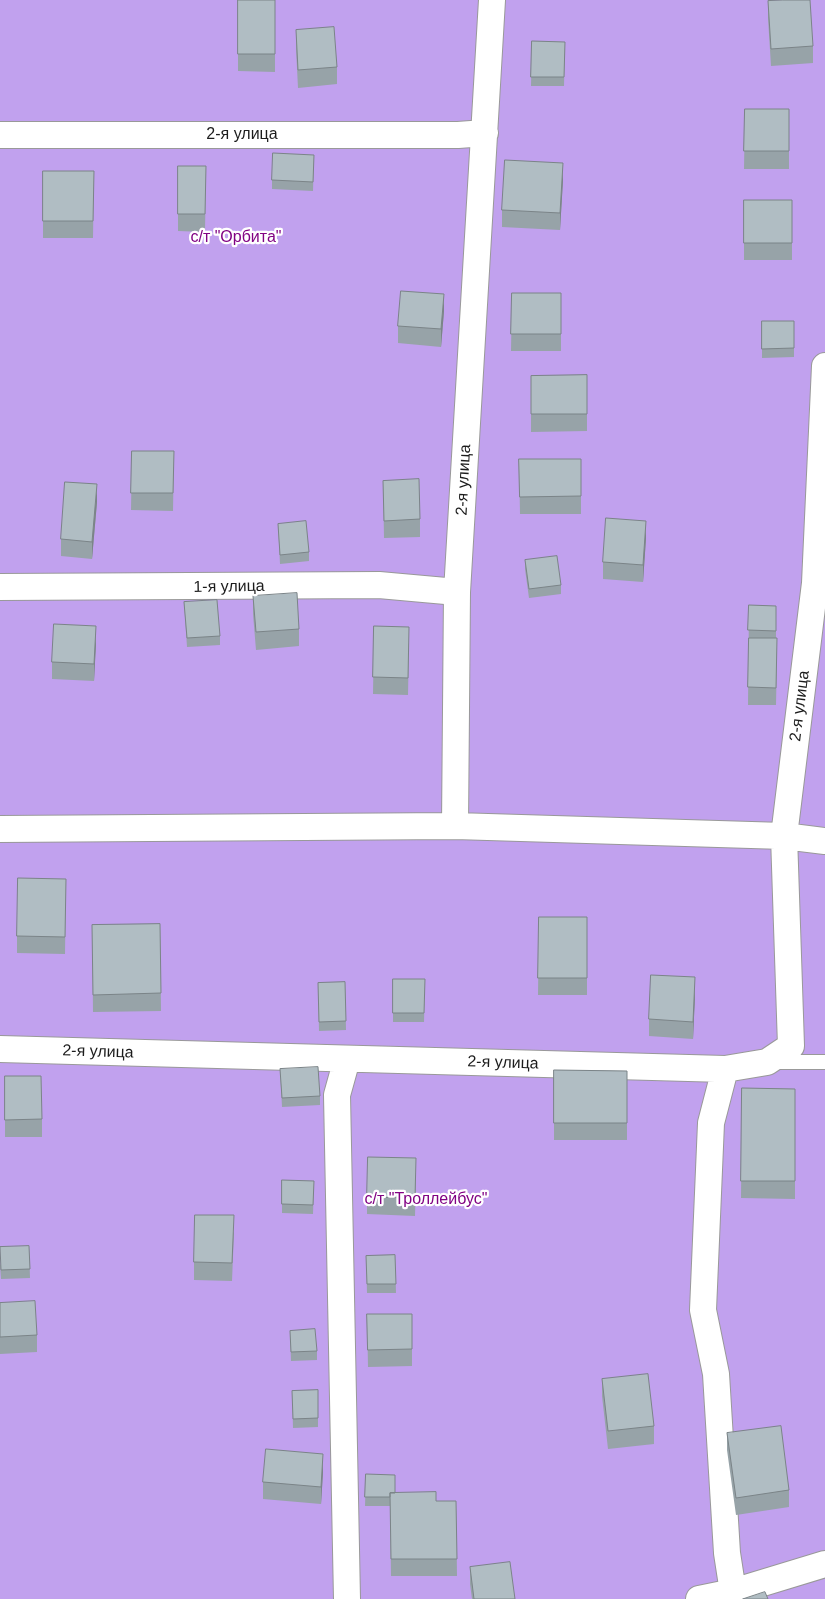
<!DOCTYPE html>
<html>
<head>
<meta charset="utf-8">
<style>
  body { margin:0 }
  canvas { display:block; background:#e1e7ef }
</style>
</head>
<body>
<canvas width="825" height="1599"></canvas>
<script>
const context = document.querySelector('canvas').getContext('2d');
context.lineJoin = 'round';
function fill(path, color) { context.fillStyle = color; context.fill(path, 'evenodd'); }
function strokePath(path, color, width, dash) { context.strokeStyle = color; context.lineWidth = width; context.lineCap = dash ? 'butt' : 'round'; context.setLineDash(dash || []); context.stroke(path); }
function write(font, color, halo, rows, align = 'center') {
  context.font = font + ' Arial,sans-serif'; context.lineWidth = 4.5; context.setLineDash([]); context.textBaseline = 'middle'; context.strokeStyle = halo; context.fillStyle = color; for (const [text, x, y, turn = 0] of rows) {
    context.save(); context.translate(x, y); context.rotate((+turn || 0) * Math.PI / 180); context.textAlign = isNaN(turn) ? turn : align; if (halo) context.strokeText(text, 0, 0); context.fillText(text, 0, 0); context.restore();
  }
}
const grass = new Path2D(`
  M 0,0 L 825,0 L 825,1599 L 0,1599 Z`);
const lane = new Path2D(`
  M 773,1062 L 825,1062`);
const street = new Path2D(`
  M 0,135 L 458,135 L 485,133
  M 0,587 L 379,585 L 457,592
  M 455,826 L 457,592 L 492,0
  M 0,829 L 455,826 L 784,836 L 825,841
  M 0,1049 L 725,1069 L 767,1062 L 791,1046 L 784,836 L 815,583 L 825,366
  M 347,1059 L 337,1095 L 347,1599
  M 725,1069 L 711,1123 L 703,1310 L 716,1374 L 727,1553 L 733,1592
  M 699,1599 L 733,1592 L 825,1564`);
const wall = new Path2D(`
  M 238,0 L 275,0 L 275,72 L 238,71 Z
  M 768,1 L 813,46 L 813,63 L 771,66 L 768,18 Z
  M 296,30 L 337,67 L 337,84 L 298,88 L 296,48 Z
  M 532,41 L 565,42 L 564,86 L 531,86 Z
  M 745,109 L 789,109 L 789,169 L 744,169 Z
  M 314,155 L 313,191 L 272,189 L 272,180 Z
  M 178,166 L 206,166 L 205,232 L 178,231 Z
  M 43,171 L 94,171 L 93,238 L 43,238 Z
  M 563,180 L 560,230 L 502,227 L 502,210 Z
  M 744,200 L 792,200 L 792,260 L 744,260 Z
  M 512,293 L 561,293 L 561,351 L 511,351 Z
  M 444,311 L 441,347 L 398,343 L 398,326 Z
  M 762,321 L 794,321 L 794,357 L 762,358 Z
  M 587,375 L 587,431 L 531,432 L 531,376 Z
  M 132,451 L 174,451 L 173,511 L 131,510 Z
  M 519,459 L 581,459 L 581,514 L 520,514 Z
  M 383,481 L 420,519 L 420,537 L 384,538 Z
  M 97,502 L 92,559 L 61,556 L 61,539 Z
  M 278,524 L 309,552 L 309,561 L 280,564 Z
  M 646,538 L 643,582 L 603,579 L 603,562 Z
  M 525,560 L 561,585 L 561,594 L 529,598 L 525,569 Z
  M 253,596 L 299,629 L 299,646 L 256,650 L 253,614 Z
  M 184,602 L 220,636 L 220,645 L 187,647 Z
  M 749,605 L 776,606 L 776,638 L 777,656 L 776,705 L 748,705 Z
  M 374,626 L 409,644 L 408,695 L 373,694 Z
  M 96,643 L 94,681 L 52,679 L 52,662 Z
  M 66,879 L 65,954 L 17,953 L 17,936 Z
  M 539,917 L 587,917 L 587,995 L 538,995 Z
  M 160,924 L 161,1011 L 93,1012 L 92,925 Z
  M 393,979 L 425,979 L 424,1022 L 393,1022 Z
  M 345,982 L 346,1030 L 319,1031 L 318,983 Z
  M 695,995 L 693,1039 L 649,1036 L 649,1019 Z
  M 280,1069 L 320,1096 L 320,1105 L 282,1107 Z
  M 554,1070 L 627,1071 L 627,1140 L 554,1140 Z
  M 5,1076 L 42,1119 L 42,1137 L 5,1137 Z
  M 742,1088 L 795,1089 L 795,1199 L 741,1198 Z
  M 416,1175 L 415,1216 L 367,1214 L 367,1197 Z
  M 282,1180 L 314,1181 L 313,1214 L 282,1213 Z
  M 234,1232 L 232,1281 L 194,1280 L 194,1262 Z
  M 29,1246 L 30,1278 L 1,1279 L 0,1265 Z
  M 395,1255 L 396,1293 L 367,1293 L 366,1256 Z
  M 0,1303 L 37,1335 L 37,1352 L 0,1354 Z
  M 367,1314 L 412,1314 L 412,1366 L 368,1367 Z
  M 290,1331 L 317,1351 L 317,1360 L 291,1361 Z
  M 602,1379 L 654,1426 L 654,1444 L 608,1449 L 602,1396 Z
  M 318,1390 L 318,1427 L 293,1428 L 292,1391 Z
  M 727,1433 L 789,1490 L 789,1507 L 736,1515 L 727,1450 Z
  M 323,1472 L 321,1504 L 263,1499 L 263,1482 Z
  M 366,1474 L 395,1493 L 436,1501 L 456,1501 L 457,1576 L 391,1576 L 390,1506 L 365,1506 Z
  M 470,1567 L 515,1599 L 472,1599 L 470,1584 Z`);
const shadedWall = new Path2D(`
  M 563,163 L 563,180 L 560,230 L 560,213 Z
  M 444,294 L 444,311 L 441,347 L 441,329 Z
  M 97,484 L 97,502 L 92,559 L 92,542 Z
  M 646,521 L 646,538 L 643,582 L 643,565 Z
  M 96,626 L 96,643 L 94,681 L 94,664 Z
  M 695,977 L 695,995 L 693,1039 L 693,1022 Z
  M 323,1454 L 323,1472 L 321,1504 L 321,1487 Z`);
const building = new Path2D(`
  M 238,0 L 275,0 L 275,54 L 238,54 Z
  M 783,0 L 810,0 L 813,46 L 771,49 L 768,1 Z
  M 334,27 L 337,67 L 298,70 L 296,30 Z
  M 532,41 L 565,42 L 564,77 L 531,77 Z
  M 745,109 L 789,109 L 789,151 L 744,151 Z
  M 273,153 L 314,155 L 313,182 L 272,180 Z
  M 505,160 L 563,163 L 560,213 L 502,210 Z
  M 178,166 L 206,166 L 205,214 L 178,214 Z
  M 43,171 L 94,171 L 93,221 L 43,221 Z
  M 744,200 L 792,200 L 792,243 L 744,243 Z
  M 401,291 L 444,294 L 441,329 L 398,326 Z
  M 512,293 L 561,293 L 561,334 L 511,334 Z
  M 762,321 L 794,321 L 794,348 L 762,349 Z
  M 587,375 L 587,414 L 531,414 L 531,376 Z
  M 132,451 L 174,451 L 173,493 L 131,493 Z
  M 519,459 L 581,459 L 581,496 L 520,497 Z
  M 419,479 L 420,519 L 384,521 L 383,481 Z
  M 65,482 L 97,484 L 92,542 L 61,539 Z
  M 606,518 L 646,521 L 643,565 L 603,562 Z
  M 306,521 L 309,552 L 280,555 L 278,524 Z
  M 557,556 L 561,585 L 529,589 L 525,560 Z
  M 297,593 L 299,629 L 256,632 L 253,596 Z
  M 217,600 L 220,636 L 187,638 L 184,602 Z
  M 749,605 L 776,606 L 776,631 L 748,630 Z
  M 54,624 L 96,626 L 94,664 L 52,662 Z
  M 374,626 L 409,627 L 408,678 L 373,677 Z
  M 749,638 L 777,638 L 776,688 L 748,687 Z
  M 18,878 L 66,879 L 65,937 L 17,936 Z
  M 539,917 L 587,917 L 587,978 L 538,978 Z
  M 160,924 L 161,993 L 93,995 L 92,925 Z
  M 651,975 L 695,977 L 693,1022 L 649,1019 Z
  M 393,979 L 425,979 L 424,1013 L 393,1013 Z
  M 345,982 L 346,1021 L 319,1022 L 318,983 Z
  M 318,1067 L 320,1096 L 282,1098 L 280,1069 Z
  M 554,1070 L 627,1071 L 627,1123 L 554,1123 Z
  M 5,1076 L 41,1076 L 42,1119 L 5,1120 Z
  M 742,1088 L 795,1089 L 795,1181 L 741,1181 Z
  M 368,1157 L 416,1158 L 415,1198 L 367,1197 Z
  M 282,1180 L 314,1181 L 313,1205 L 282,1204 Z
  M 195,1215 L 234,1215 L 232,1263 L 194,1262 Z
  M 29,1246 L 30,1269 L 1,1270 L 0,1247 Z
  M 395,1255 L 396,1284 L 367,1284 L 366,1256 Z
  M 35,1301 L 37,1335 L 0,1337 L 0,1303 Z
  M 367,1314 L 412,1314 L 412,1349 L 368,1350 Z
  M 315,1329 L 317,1351 L 291,1352 L 290,1331 Z
  M 648,1374 L 654,1426 L 608,1431 L 602,1379 Z
  M 318,1390 L 318,1418 L 293,1419 L 292,1391 Z
  M 781,1426 L 789,1490 L 736,1498 L 727,1433 Z
  M 266,1449 L 323,1454 L 321,1487 L 263,1482 Z
  M 366,1474 L 395,1475 L 395,1493 L 390,1493 L 390,1497 L 365,1497 Z
  M 436,1492 L 436,1501 L 456,1501 L 457,1559 L 391,1559 L 390,1493 Z
  M 510,1562 L 515,1599 L 474,1599 L 470,1567 Z
  M 765,1592 L 768,1599 L 743,1599 Z`);
const streetNames = [
  ["2-я улица",242,135],
  ["2-я улица",464,480,-87],
  ["1-я улица",229,587,-1],
  ["2-я улица",800,706,-83],
  ["2-я улица",98,1052,2],
  ["2-я улица",503,1063,2]
];
const parkNames = [
  ["с/т \"Орбита\"",236,238],
  ["с/т \"Троллейбус\"",426,1200]
];
fill(grass, '#c1a1ee');
strokePath(lane, '#999', 16);
strokePath(street, '#999', 28);
strokePath(lane, '#fff', 14);
strokePath(street, '#fff', 26);
fill(wall, '#97a3a8');
fill(shadedWall, '#7b8488');
fill(building, '#b0bdc3');
strokePath(building, '#7b8488', 1);
write('16px', '#1c1c1c', '#fff', streetNames);
write('16px', '#810283', '#fff', parkNames);
</script>
</body>
</html>
